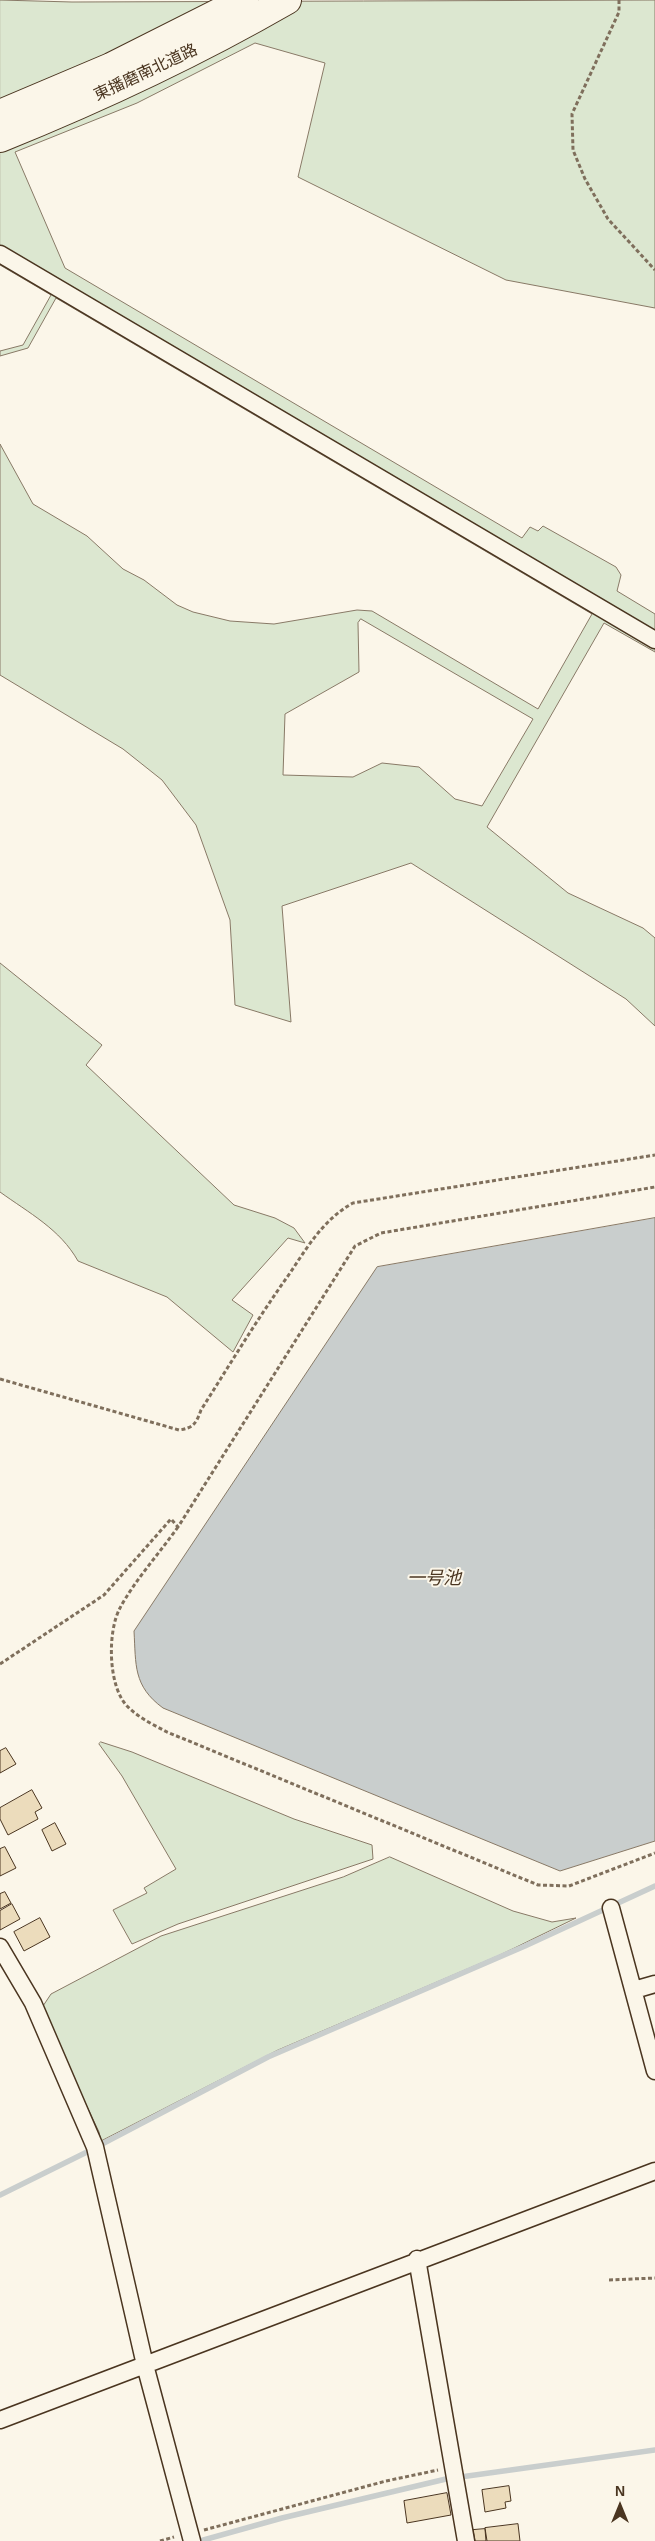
<!DOCTYPE html>
<html>
<head>
<meta charset="utf-8">
<style>
  body { margin:0 }
  #map { position:relative; width:655px; height:2541px; overflow:hidden; background:#fbf6e9; font-family:Helvetica,sans-serif }
  canvas { display:block }
  .north { position:absolute; left:595px; top:2481px; width:50px; height:50px; -webkit-text-stroke:4px #fbf6e9; paint-order:stroke; rotate:0deg; font-size:14px; font-weight:700; line-height:20px; text-align:center; color:#4a3520 }
  .north::after { content:''; display:block; margin:auto; width:18px; height:22px; background:#4a3520; clip-path:polygon(50% 0,100% 100%,50% 72%,0 100%) }
</style>
</head>
<body>
<div id="map">
<canvas width="655" height="2541"></canvas>
<div class="north">N</div>
</div>
<script>
const context = document.querySelector('canvas').getContext('2d');
context.lineJoin = 'round';
function fill(path, color) { context.fillStyle = color; context.fill(path, 'evenodd'); }
function strokePath(path, color, width, dash) { context.strokeStyle = color; context.lineWidth = width; context.lineCap = dash ? 'butt' : 'round'; context.setLineDash(dash || []); context.stroke(path); }
function write(font, color, halo, rows, align = 'center') {
  context.font = font + ' Helvetica,"Noto Sans JP",sans-serif'; context.lineWidth = 4; context.setLineDash([]); context.textBaseline = 'middle'; context.strokeStyle = halo; context.fillStyle = color; for (const [text, x, y, turn = 0] of rows) {
    context.save(); context.translate(x, y); context.rotate((+turn || 0) * Math.PI / 180); context.textAlign = isNaN(turn) ? turn : align; if (halo) context.strokeText(text, 0, 0); context.fillText(text, 0, 0); context.restore();
  }
}
const green = new Path2D(`
  M 0,0 L 72,2 L 655,0 L 655,308 L 506,280 L 298,177 L 325,63 L 255,43 L 137,103 L 15,152 L 65,268 L 522,538 L 530,527 L 538,531 L 543,526 L 616,567 L 621,575 L 617,591 L 655,614 L 655,652 L 604,623 L 487,827 L 568,893 L 643,928 L 655,938 L 655,1026 L 626,999 L 411,863 L 282,906 L 291,1022 L 235,1005 L 230,920 L 196,825 L 162,780 L 123,749 L 0,675 L 0,444 L 33,504 L 87,536 L 123,569 L 144,580 L 177,605 L 193,612 L 230,621 L 274,624 L 357,610 L 372,611 L 538,709 L 592,614 L 56,298 L 28,348 L 0,356 L 0,351 L 23,345 L 51,295 L 0,265 ZM 361,619 L 533,719 L 482,806 L 455,799 L 419,767 L 382,763 L 353,777 L 283,775 L 285,714 L 359,672 L 358,623 Z
  M 0,963 L 102,1045 L 86,1065 L 234,1205 L 275,1218 L 294,1228 L 305,1243 L 288,1238 L 232,1300 L 253,1315 L 233,1352 L 167,1297 L 78,1261 C 60,1229 29,1213 0,1192 Z
  M 101,1742 L 132,1752 L 294,1819 L 372,1845 L 373,1859 L 178,1924 L 132,1944 L 113,1910 L 147,1893 L 144,1888 L 176,1869 L 122,1776 L 99,1744 Z
  M 390,1857 L 513,1911 L 552,1922 L 576,1918 L 500,1955 L 278,2050 L 101,2141 L 99,2132 L 41,2009 L 51,1994 L 161,1936 L 343,1877 Z`);
const water = new Path2D(`
  M 655,1218 L 655,1841 L 560,1871 L 163,1708 C 133,1686 136,1665 134,1631 L 377,1267 Z`);
const stream = new Path2D(`
  M 104,2143 L 268,2057 L 525,1946 L 655,1886
  M 0,2195 L 89,2151
  M 200,2541 L 282,2518 L 446,2479 L 655,2450`);
const building = new Path2D(`
  M 6,1748 L 16,1764 L 0,1773 L 0,1751 Z
  M 32,1790 L 42,1808 L 35,1812 L 38,1819 L 8,1835 L 0,1819 L 0,1808 Z
  M 55,1823 L 66,1844 L 52,1851 L 42,1830 Z
  M 5,1847 L 16,1868 L 0,1876 L 0,1849 Z
  M 5,1892 L 11,1903 L 0,1909 L 0,1894 Z
  M 12,1904 L 20,1919 L 0,1930 L 0,1911 Z
  M 40,1918 L 50,1937 L 24,1951 L 14,1932 Z
  M 509,2486 L 511,2501 L 505,2502 L 506,2508 L 485,2512 L 482,2490 Z
  M 447,2493 L 451,2515 L 407,2523 L 404,2501 Z
  M 518,2524 L 520,2541 L 487,2541 L 485,2528 Z
  M 485,2529 L 486,2541 L 475,2541 L 473,2530 Z`);
const path = new Path2D(`
  M 619,0 L 619,12 L 572,114 L 573,150 L 585,179 L 608,219 L 655,270
  M 0,1379 L 179,1430 C 193,1428 196,1424 201,1410 C 230,1364 258,1318 290,1273 C 308,1246 324,1219 353,1203 L 655,1155
  M 178,1527 C 161,1551 133,1583 120,1608 C 107,1632 108,1688 128,1707 C 139,1718 154,1725 167,1732 L 538,1885 L 569,1886 L 655,1853
  M 0,1664 L 104,1595 L 171,1519 L 178,1527 L 355,1246 L 381,1233 L 655,1187
  M 609,2280 L 655,2278
  M 204,2530 L 386,2481 L 438,2470
  M 160,2541 L 174,2537`);
const street = new Path2D(`
  M 0,254 L 655,640
  M 611,1908 L 655,2071
  M 0,1947 L 33,2003 L 95,2147 L 145,2365 L 192,2541
  M 641,1988 L 655,1984
  M 417,2259 L 466,2541
  M 0,2420 L 655,2171`);
const highway = new Path2D(`
  M 0,114 L 111,67 L 244,0
  M 0,138 C 99,98 195,53 287,0`);
const streetNames = [
  ["東播磨南北道路",146,73,-25]
];
const waterNames = [
  ["一号池",434,1579]
];
fill(green, '#dce7d0');
strokePath(green, '#887966', 1);
fill(water, '#c9cecd');
strokePath(water, '#887966', 1);
strokePath(stream, '#c9cecd', 5.5);
fill(building, '#ecdcbc');
strokePath(building, '#4a3520', 1);
strokePath(street, '#4a3520', 19);
strokePath(highway, '#4a3520', 30);
strokePath(path, '#7f6f5c', 3, [4, 2.5]);
strokePath(street, '#fbf6e9', 16);
strokePath(highway, '#fbf6e9', 28);
write('16px', '#4a3520', '#fbf6e9', streetNames);
write('italic 18px', '#4a3520', '#fbf6e9', waterNames);
</script>
</body>
</html>
